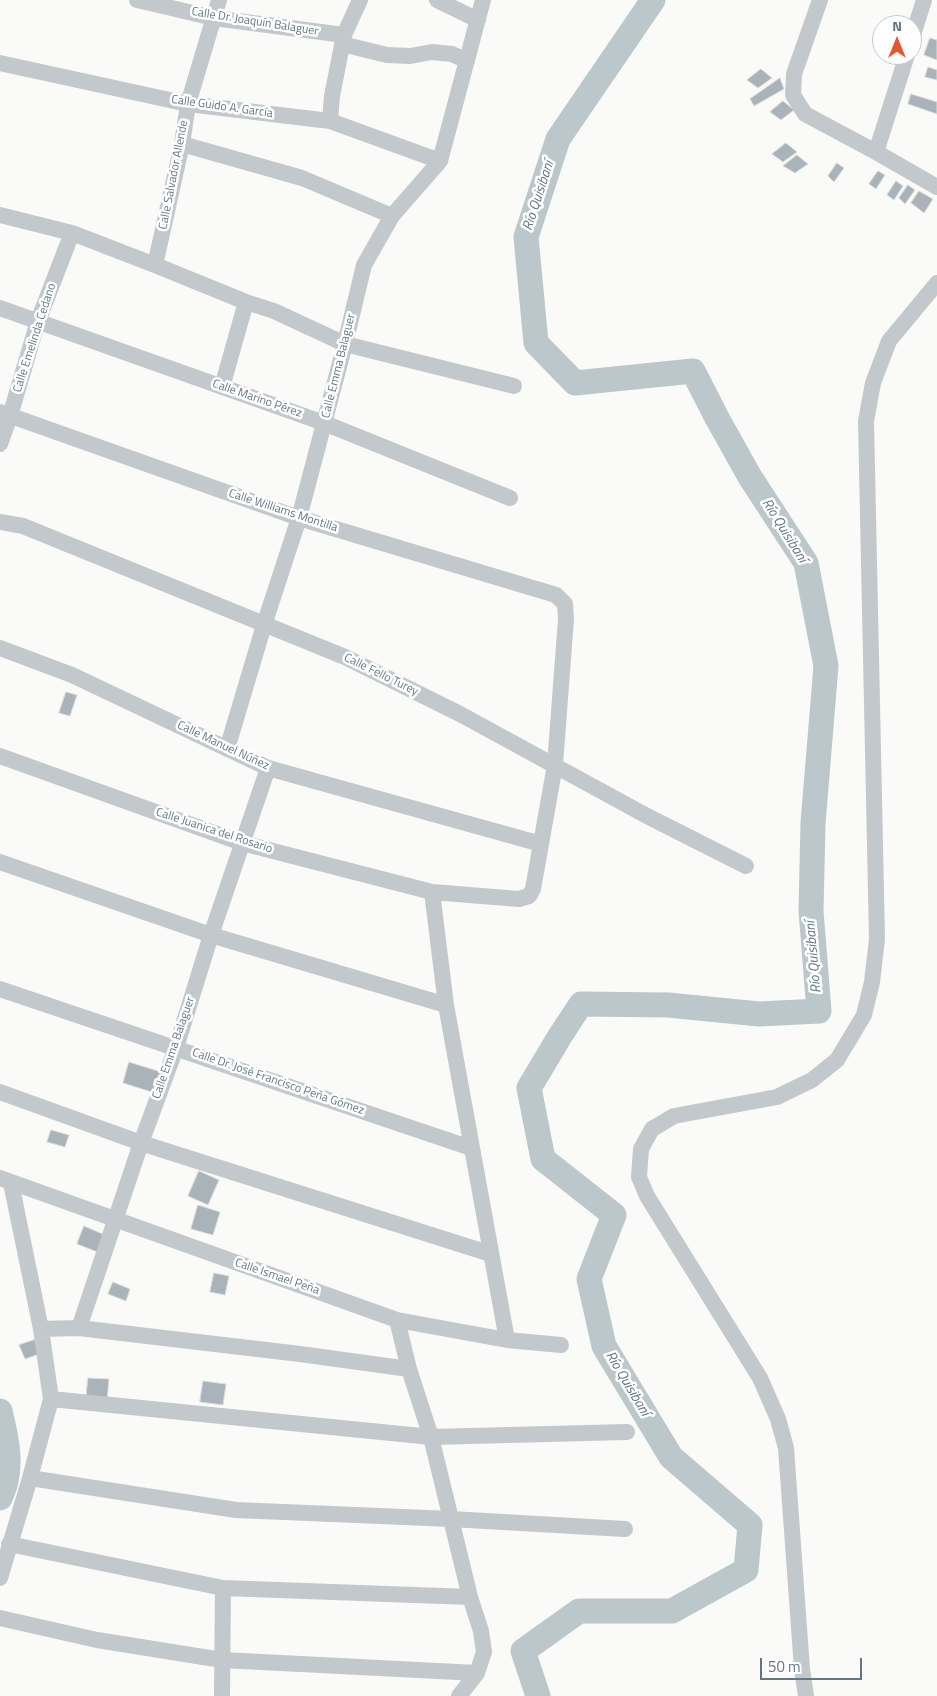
<!DOCTYPE html>
<html>
<head>
<meta charset="utf-8">
<style>
  body { margin:0 }
  #map { position:relative; width:937px; height:1696px; overflow:hidden; background:#fafaf8; font-family:"Titillium Web",sans-serif }
  canvas { display:block }
  .north { position:absolute; left:872px; top:15px; width:50px; height:50px; box-sizing:border-box; background:#fff; border:1px solid #c1c8cd; border-radius:50%; rotate:0deg; font-size:14px; font-weight:700; line-height:20px; text-align:center; color:#657683 }
  .north::after { content:''; display:block; margin:auto; width:18px; height:22px; background:#e4572e; clip-path:polygon(50% 0,100% 100%,50% 72%,0 100%) }
  .scale { position:absolute; left:760px; top:1658px; width:102px; height:22px; box-sizing:border-box; border:2px solid #657683; border-top:0; padding-left:6px; font-size:15px; line-height:18px; white-space:nowrap; color:#657683; -webkit-text-stroke:4px #fff; paint-order:stroke }
</style>
</head>
<body>
<div id="map">
<canvas width="937" height="1696"></canvas>
<div class="north">N</div>
<div class="scale">50 m</div>
</div>
<script>
const context = document.querySelector('canvas').getContext('2d');
context.lineJoin = 'round';
function strokePath(path, color, width, dash) { context.strokeStyle = color; context.lineWidth = width; context.lineCap = dash ? 'butt' : 'round'; context.setLineDash(dash || []); context.stroke(path); }
function fill(path, color) { context.fillStyle = color; context.fill(path, 'evenodd'); }
function write(font, color, halo, rows, align = 'center') {
  context.font = font + ' "Titillium Web",sans-serif'; context.lineWidth = 5; context.setLineDash([]); context.textBaseline = 'middle'; context.strokeStyle = halo; context.fillStyle = color; for (const [text, x, y, turn = 0] of rows) {
    context.save(); context.translate(x, y); context.rotate((+turn || 0) * Math.PI / 180); context.textAlign = isNaN(turn) ? turn : align; if (halo) context.strokeText(text, 0, 0); context.fillText(text, 0, 0); context.restore();
  }
}
const river = new Path2D(`
  M 0,1411 C 7,1439 14,1470 0,1498
  M 538,1696 L 523,1651 L 579,1611 L 672,1611 L 746,1570 L 750,1525 L 671,1457 L 604,1346 L 589,1279 L 614,1215 L 543,1159 L 529,1088 L 560,1036 L 581,1004 L 668,1005 L 759,1014 L 819,1011 L 811,911 L 813,823 L 826,666 L 806,563 L 750,477 L 717,418 L 693,371 L 575,383 L 536,343 L 526,237 L 558,139 L 653,0`);
const building = new Path2D(`
  M 930,38 L 937,40 L 937,60 L 924,55 Z
  M 928,67 L 937,70 L 937,80 L 925,77 Z
  M 761,69 L 772,78 L 758,88 L 747,80 Z
  M 780,78 L 784,89 L 754,106 L 750,99 Z
  M 911,94 L 937,102 L 937,114 L 908,104 Z
  M 783,101 L 794,110 L 781,120 L 770,112 Z
  M 786,143 L 797,152 L 783,162 L 772,154 Z
  M 797,155 L 808,164 L 795,173 L 783,166 Z
  M 837,163 L 844,168 L 834,182 L 828,176 Z
  M 878,171 L 885,175 L 876,189 L 869,184 Z
  M 896,181 L 903,186 L 894,200 L 887,195 Z
  M 908,185 L 915,190 L 905,204 L 899,198 Z
  M 919,191 L 933,199 L 924,213 L 911,203 Z
  M 66,692 L 77,695 L 70,716 L 59,713 Z
  M 129,1062 L 161,1072 L 155,1093 L 123,1083 Z
  M 51,1130 L 69,1135 L 65,1147 L 47,1142 Z
  M 199,1171 L 219,1180 L 208,1205 L 188,1196 Z
  M 198,1205 L 220,1212 L 213,1235 L 191,1229 Z
  M 84,1226 L 107,1236 L 100,1253 L 77,1244 Z
  M 214,1273 L 229,1276 L 225,1295 L 210,1292 Z
  M 113,1282 L 130,1289 L 126,1301 L 108,1294 Z
  M 37,1339 L 42,1353 L 25,1359 L 19,1345 Z
  M 88,1378 L 109,1379 L 107,1400 L 86,1399 Z
  M 203,1381 L 226,1384 L 223,1405 L 200,1402 Z`);
const minor = new Path2D(`
  M 137,0 L 214,18 L 344,35
  M 437,0 L 478,20
  M 820,0 L 794,74 L 793,95 L 805,114 L 876,152
  M 912,38 L 924,0
  M 342,44 L 387,55 L 410,56 L 432,52 L 452,54 L 467,61
  M 907,55 L 876,152 L 937,187
  M 0,63 L 188,104 L 330,121 L 440,161
  M 330,121 L 332,96 L 344,35 L 360,0
  M 182,144 L 302,178 L 392,216
  M 0,215 L 72,233 L 155,265 L 246,302 L 274,311 L 345,344 L 514,386
  M 155,265 L 182,144 L 188,104 L 219,0
  M 0,308 L 324,423 L 510,498
  M 222,387 L 246,302
  M 0,412 L 299,518 L 556,595 L 565,604 L 566,619 L 555,765 L 533,889 L 529,896 L 519,899 L 432,892 L 242,843 L 0,756
  M 0,444 L 10,416 L 38,321 L 72,233
  M 0,522 L 23,526 L 345,657 L 460,714 L 647,816 L 746,866
  M 0,648 L 72,675 L 268,768 L 541,844
  M 227,749 L 264,625 L 299,518 L 345,344 L 364,265 L 392,216 L 440,161 L 483,0
  M 0,862 L 211,935 L 446,1005
  M 432,892 L 446,1005 L 507,1340
  M 0,989 L 471,1148
  M 0,1092 L 141,1143 L 491,1254
  M 0,1178 L 397,1320 L 507,1340 L 561,1345
  M 397,1320 L 409,1369 L 431,1437 L 470,1597 L 481,1631 L 484,1652 L 477,1673 L 459,1696
  M 79,1328 L 141,1143 L 176,1048 L 211,935 L 268,768
  M 41,1329 L 79,1328 L 300,1354 L 409,1369
  M 51,1399 L 431,1437 L 627,1432
  M 30,1478 L 236,1510 L 451,1519 L 625,1529
  M 9,1544 L 223,1588 L 470,1597
  M 0,1578 L 30,1478 L 51,1399 L 41,1329 L 11,1183
  M 0,1618 L 97,1640 L 222,1660 L 477,1673
  M 222,1696 L 223,1588
  M 806,1696 L 802,1669 L 786,1448 L 778,1419 L 760,1378 L 647,1196 L 639,1177 L 641,1149 L 652,1129 L 674,1116 L 777,1097 L 812,1080 L 837,1060 L 864,1015 L 872,982 L 877,939 L 866,421 L 873,383 L 889,341 L 937,283`);
const streetNames = [
  ["Calle Dr. Joaquín Balaguer",255,22,9],
  ["Calle Guido A. García",222,107,8],
  ["Calle Salvador Allende",174,175,-79],
  ["Calle Emelinda Cedano",35,338,-72],
  ["Calle Emma Balaguer",339,366,-76],
  ["Calle Marino Pérez",257,399,19],
  ["Calle Williams Montilla",283,511,18],
  ["Calle Fello Turey",381,675,26],
  ["Calle Manuel Núñez",223,746,25],
  ["Calle Juanica del Rosario",214,831,18],
  ["Calle Emma Balaguer",174,1048,-71],
  ["Calle Dr. José Francisco Peña Gómez",278,1082,19],
  ["Calle Ismael Peña",277,1277,19]
];
const waterNames = [
  ["Río Quisibaní",539,196,-72],
  ["Río Quisibaní",784,531,58],
  ["Río Quisibaní",814,957,-95],
  ["Río Quisibaní",627,1384,59]
];
strokePath(river, '#bbc7cb', 25);
fill(building, '#aab3b9');
strokePath(building, '#dcdcda', 1);
strokePath(minor, '#c3c8cc', 16);
write('12px', '#657683', '#fff', streetNames);
write('italic 14px', '#60757c', '#fff', waterNames);
</script>
</body>
</html>
